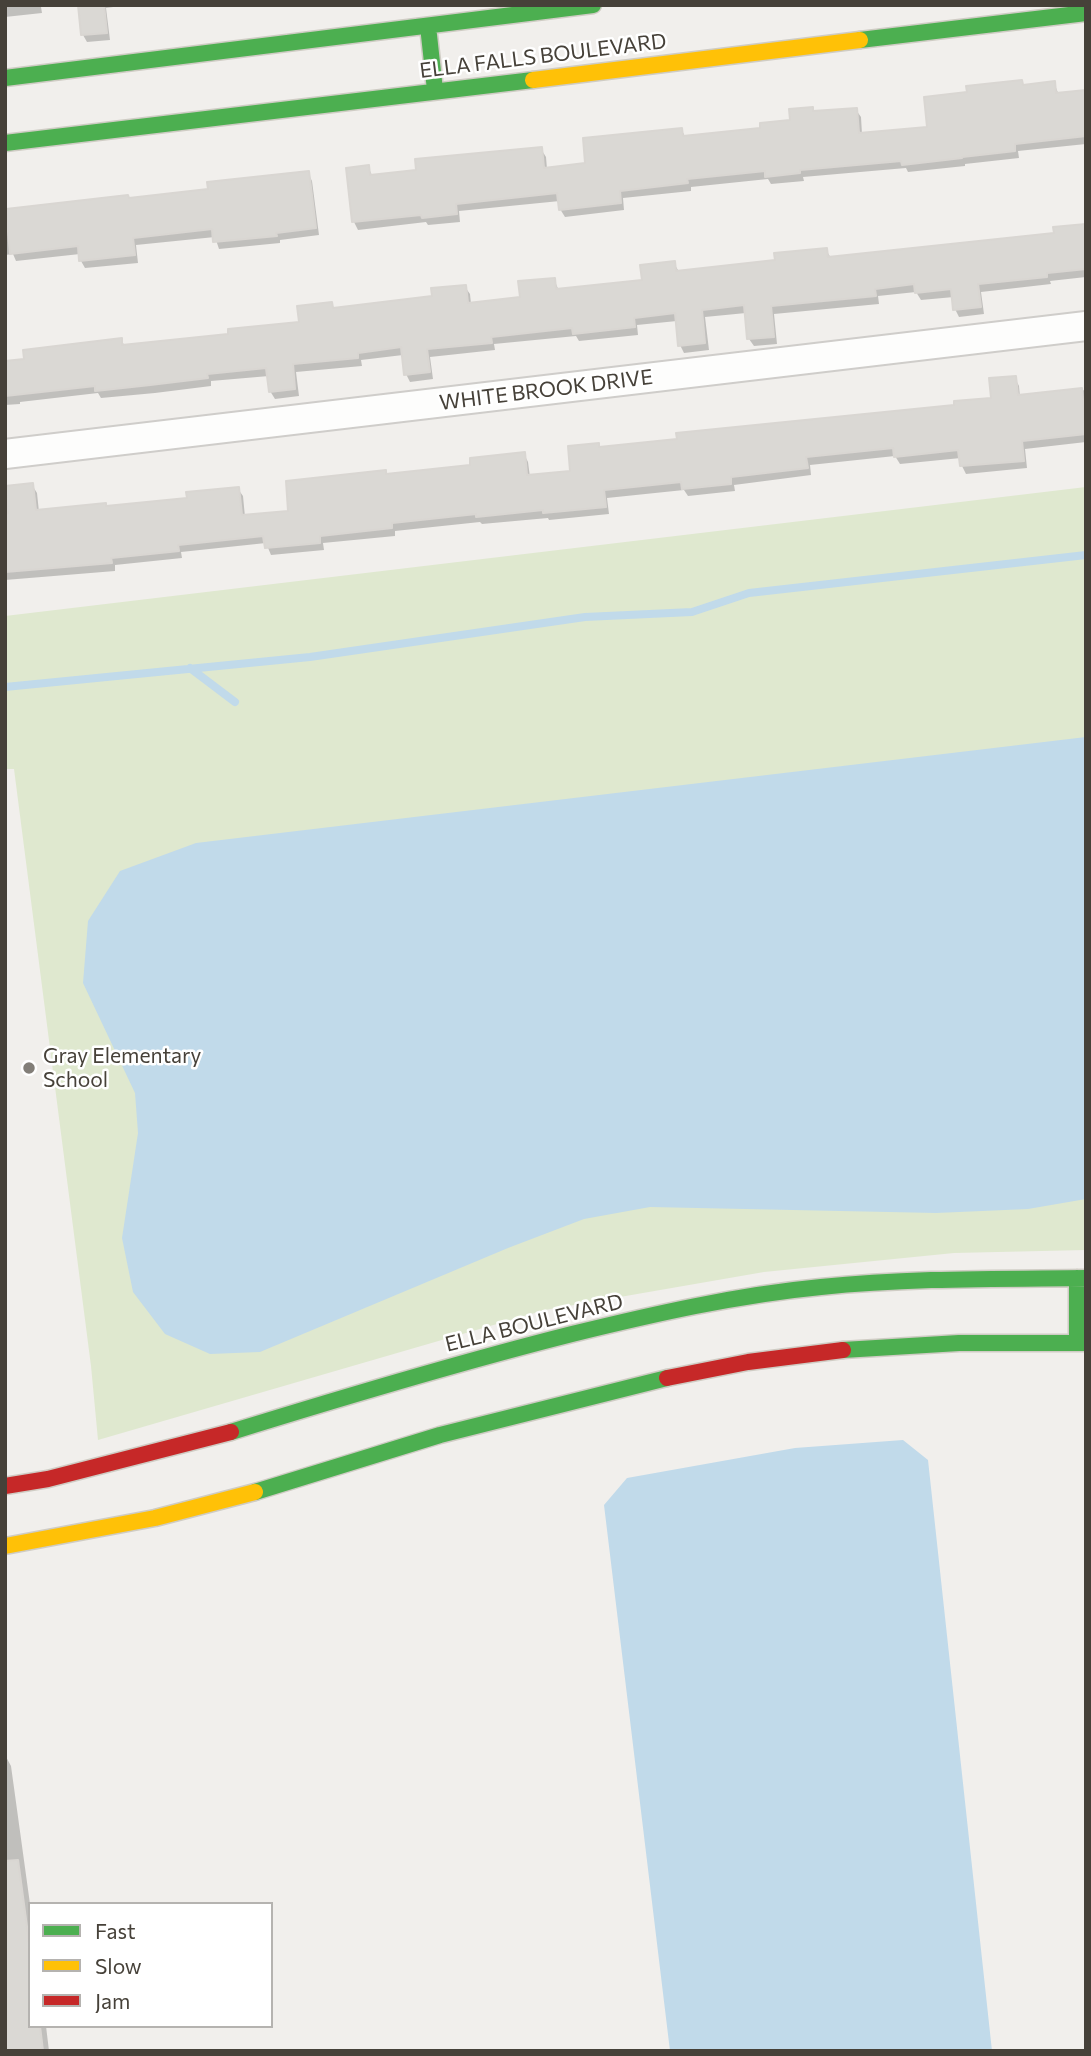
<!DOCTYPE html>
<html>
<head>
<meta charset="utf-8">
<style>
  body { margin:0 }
  #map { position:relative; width:1091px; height:2056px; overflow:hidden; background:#f1efec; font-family:Commissioner,sans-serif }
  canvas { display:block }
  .frame { position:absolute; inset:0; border:7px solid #464139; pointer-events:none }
  .legend { position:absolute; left:28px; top:1902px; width:245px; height:126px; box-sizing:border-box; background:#fff; border:2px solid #b5b3b0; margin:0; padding:9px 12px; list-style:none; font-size:21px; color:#464139 }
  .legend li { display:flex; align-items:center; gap:14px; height:35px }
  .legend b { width:35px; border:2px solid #b5b3b0 }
</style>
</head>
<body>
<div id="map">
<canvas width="1091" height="2056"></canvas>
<div class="frame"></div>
<ul class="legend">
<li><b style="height:9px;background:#4caf50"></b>Fast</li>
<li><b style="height:9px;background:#ffc107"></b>Slow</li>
<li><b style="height:9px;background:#c62828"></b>Jam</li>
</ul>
</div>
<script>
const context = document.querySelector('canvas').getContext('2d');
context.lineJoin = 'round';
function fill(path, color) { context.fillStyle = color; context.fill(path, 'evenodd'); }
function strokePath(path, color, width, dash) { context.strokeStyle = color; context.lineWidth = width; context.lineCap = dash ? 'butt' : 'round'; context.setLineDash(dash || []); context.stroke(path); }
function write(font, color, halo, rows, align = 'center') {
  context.font = font + ' Commissioner,sans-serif'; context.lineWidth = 5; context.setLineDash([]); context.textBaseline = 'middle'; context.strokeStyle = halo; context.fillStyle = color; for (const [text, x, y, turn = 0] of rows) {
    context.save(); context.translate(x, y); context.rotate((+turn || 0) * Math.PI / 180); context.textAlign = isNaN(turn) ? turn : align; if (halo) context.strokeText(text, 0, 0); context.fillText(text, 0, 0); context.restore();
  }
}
const green = new Path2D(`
  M 1086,487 L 1086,1250 L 954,1253 L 764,1272 L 545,1310 L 98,1440 L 91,1366 L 14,769 L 5,769 L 5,616 Z`);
const water = new Path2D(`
  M 1086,737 L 1086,1199 L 1028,1209 L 936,1213 L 650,1207 L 584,1219 L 508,1248 L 260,1352 L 210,1354 L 165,1334 L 133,1292 L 122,1238 L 138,1133 L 135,1093 L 83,983 L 88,921 L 120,871 L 196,843 Z
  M 903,1440 L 928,1460 L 992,2051 L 670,2051 L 604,1505 L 627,1478 L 795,1448 Z`);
const shadow = new Path2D(`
  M 5,5 L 61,5 L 41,7 L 42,13 L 5,17 Z
  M 80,5 L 128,5 L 106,8 L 110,40 L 87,42 L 83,35 Z
  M 1021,82 L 1024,86 L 1054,83 L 1059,95 L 1086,92 L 1086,144 L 1018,151 L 1019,158 L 965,164 L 965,166 L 908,172 L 906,168 L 803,177 L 804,181 L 771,184 L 768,179 L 691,187 L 691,191 L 623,198 L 624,210 L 565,217 L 560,209 L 560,201 L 459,211 L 460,222 L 428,225 L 426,222 L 358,230 L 354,222 L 348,169 L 368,167 L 372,175 L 418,172 L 541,149 L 546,157 L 547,169 L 587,165 L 681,129 L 686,138 L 762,130 L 792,122 L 812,109 L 814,113 L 856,110 L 861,117 L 862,134 L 929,128 L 969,94 Z
  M 308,173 L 312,181 L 319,235 L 280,240 L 280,243 L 219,249 L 215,237 L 136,245 L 138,263 L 85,268 L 81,261 L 80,254 L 16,261 L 13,254 L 5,255 L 5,210 L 210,191 Z
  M 1086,225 L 1086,277 L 1050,281 L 1051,284 L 981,292 L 984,314 L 959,317 L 955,309 L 954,297 L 921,300 L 916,292 L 878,296 L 879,304 L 774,314 L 777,344 L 754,346 L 749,339 L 746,313 L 705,317 L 709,350 L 684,353 L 680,345 L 677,321 L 637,325 L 638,335 L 579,341 L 576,336 L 494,344 L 495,350 L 430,357 L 433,379 L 410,382 L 406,374 L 403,355 L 361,360 L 362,366 L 296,372 L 299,396 L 275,399 L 270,391 L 269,376 L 211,381 L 211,386 L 155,393 L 101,398 L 98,393 L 20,402 L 20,404 L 5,405 L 5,363 L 121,340 L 125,346 L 230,335 L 301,323 L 331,304 L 334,310 L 434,297 L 465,287 L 470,294 L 471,304 L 522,299 L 554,279 L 559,291 L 644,282 L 674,263 L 679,272 L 777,262 L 826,250 L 831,258 L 1056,234 Z
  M 1015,378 L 1019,386 L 1020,397 L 1086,390 L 1086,442 L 1025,449 L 1027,468 L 966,474 L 962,466 L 961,458 L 900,464 L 895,456 L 810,465 L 811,475 L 734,485 L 735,491 L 688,496 L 684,490 L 607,498 L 609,514 L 549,520 L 548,518 L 482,524 L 480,522 L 395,531 L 395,536 L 323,543 L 324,550 L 271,555 L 266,543 L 181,552 L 182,558 L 115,565 L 115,571 L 5,580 L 5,515 L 10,515 L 32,485 L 37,493 L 39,512 L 106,508 L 189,499 L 238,489 L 243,496 L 245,517 L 290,512 L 385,471 L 387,475 L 472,466 L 524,454 L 528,462 L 530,477 L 572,472 L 598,445 L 600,449 L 956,406 L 993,399 Z
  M 5,1755 L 11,1766 L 30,1904 L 30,2026 L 46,2026 L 49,2051 L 5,2051 Z`);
const stream = new Path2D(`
  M 190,668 L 235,702
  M 5,687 L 310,657 L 585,617 L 692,612 L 749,593 L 1086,555`);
const building = new Path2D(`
  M 78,5 L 104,5 L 107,33 L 81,35 Z
  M 1022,80 L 1023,85 L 1055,81 L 1056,93 L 1086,90 L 1086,136 L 1015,144 L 1015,151 L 962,157 L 962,158 L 902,165 L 901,161 L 800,170 L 800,173 L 765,177 L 765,171 L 687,179 L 688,183 L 620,191 L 621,203 L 559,210 L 557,193 L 456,204 L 457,214 L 422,218 L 421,215 L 352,222 L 346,168 L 369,165 L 370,175 L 416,170 L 415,159 L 542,147 L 544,168 L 585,163 L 583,138 L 682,128 L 683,136 L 760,128 L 760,123 L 790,120 L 789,109 L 813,107 L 813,111 L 857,108 L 859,133 L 927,127 L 924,97 L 967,92 L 966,86 Z
  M 309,171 L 316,228 L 276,233 L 277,236 L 213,242 L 212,229 L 133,238 L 135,255 L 79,261 L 78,246 L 10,254 L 6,209 L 128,195 L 129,198 L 208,189 L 207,182 Z
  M 1086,224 L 1086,269 L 1047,273 L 1047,277 L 978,284 L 981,307 L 953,310 L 951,289 L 915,293 L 914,284 L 875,289 L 876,296 L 771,306 L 774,337 L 747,339 L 744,305 L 702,310 L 705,343 L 678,346 L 675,313 L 634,318 L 635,327 L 573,334 L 572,328 L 491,337 L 492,343 L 427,349 L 430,372 L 404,375 L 401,347 L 358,353 L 358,358 L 293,364 L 295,389 L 269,392 L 266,368 L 207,374 L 208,378 L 150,385 L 95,391 L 95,386 L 5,396 L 5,361 L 24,359 L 23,350 L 122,338 L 122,345 L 228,334 L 228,329 L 299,322 L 297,306 L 332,302 L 333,308 L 432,296 L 431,288 L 466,285 L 468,303 L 520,297 L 518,281 L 555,278 L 556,289 L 642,280 L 640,265 L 675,261 L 676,271 L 775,260 L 774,253 L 827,248 L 828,257 L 1054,233 L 1053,227 Z
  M 1016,376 L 1018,395 L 1082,388 L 1086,434 L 1022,441 L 1024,461 L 960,466 L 958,450 L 894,457 L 893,448 L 806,457 L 808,468 L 731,477 L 731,484 L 682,489 L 681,482 L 604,490 L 606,507 L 543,513 L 543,510 L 476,517 L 476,514 L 392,523 L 392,528 L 320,536 L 320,543 L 265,548 L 263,536 L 178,545 L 179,551 L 111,558 L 112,563 L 5,572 L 5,514 L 8,513 L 5,486 L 33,483 L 36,510 L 106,503 L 106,506 L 187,498 L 186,492 L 239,487 L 242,515 L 288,511 L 286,481 L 386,470 L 386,474 L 470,465 L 470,458 L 525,452 L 527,475 L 570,471 L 568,446 L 599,443 L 599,447 L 677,439 L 676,433 L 954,405 L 954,401 L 991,398 L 989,378 Z
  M 18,1860 L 30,1949 L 30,2026 L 40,2026 L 43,2051 L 5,2051 L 5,1861 Z`);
const street = new Path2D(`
  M 5,454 L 1086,326`);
const fast = new Path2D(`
  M 428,26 L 435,90
  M 860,40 L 1086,13
  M 5,78 L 593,5
  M 5,143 L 533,80
  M 1077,1278 L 1077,1343
  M 843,1350 L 959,1343 L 1086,1343
  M 231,1432 C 344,1397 457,1363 572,1334 C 654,1314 737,1295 821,1287 C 909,1278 998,1279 1086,1278
  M 255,1492 L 440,1435 L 667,1378`);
const slow = new Path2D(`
  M 533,80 L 860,40
  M 5,1546 L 155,1518 L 255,1492`);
const jam = new Path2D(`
  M 667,1378 L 748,1362 L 843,1350
  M 5,1486 L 48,1479 L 231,1432`);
const markers = [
  [29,1068,7,"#827e78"]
];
const streetNames = [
  ["ELLA FALLS BOULEVARD",543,56,-7],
  ["WHITE BROOK DRIVE",546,390,-7],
  ["ELLA BOULEVARD",534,1323,-14]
];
const poiNames = [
  ["Gray Elementary",43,1056],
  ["School",43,1080]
];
fill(green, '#dfe8cf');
fill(water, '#c1daea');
fill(shadow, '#0003');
strokePath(stream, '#c1daea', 8);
fill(building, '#dad8d4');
strokePath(building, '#d9d6d2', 2);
strokePath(street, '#cfcdca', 32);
strokePath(fast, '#cfccc4', 19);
strokePath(slow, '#cfccc4', 19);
strokePath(jam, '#cfccc4', 19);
strokePath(street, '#fdfdfc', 28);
strokePath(fast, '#4caf50', 16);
strokePath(slow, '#ffc107', 16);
strokePath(jam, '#c62828', 16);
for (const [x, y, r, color] of markers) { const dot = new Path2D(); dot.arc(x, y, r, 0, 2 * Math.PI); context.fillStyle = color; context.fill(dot); strokePath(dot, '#fff', 2.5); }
write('21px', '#464139', '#fff', streetNames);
write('21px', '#464139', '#fff', poiNames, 'left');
</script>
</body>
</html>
